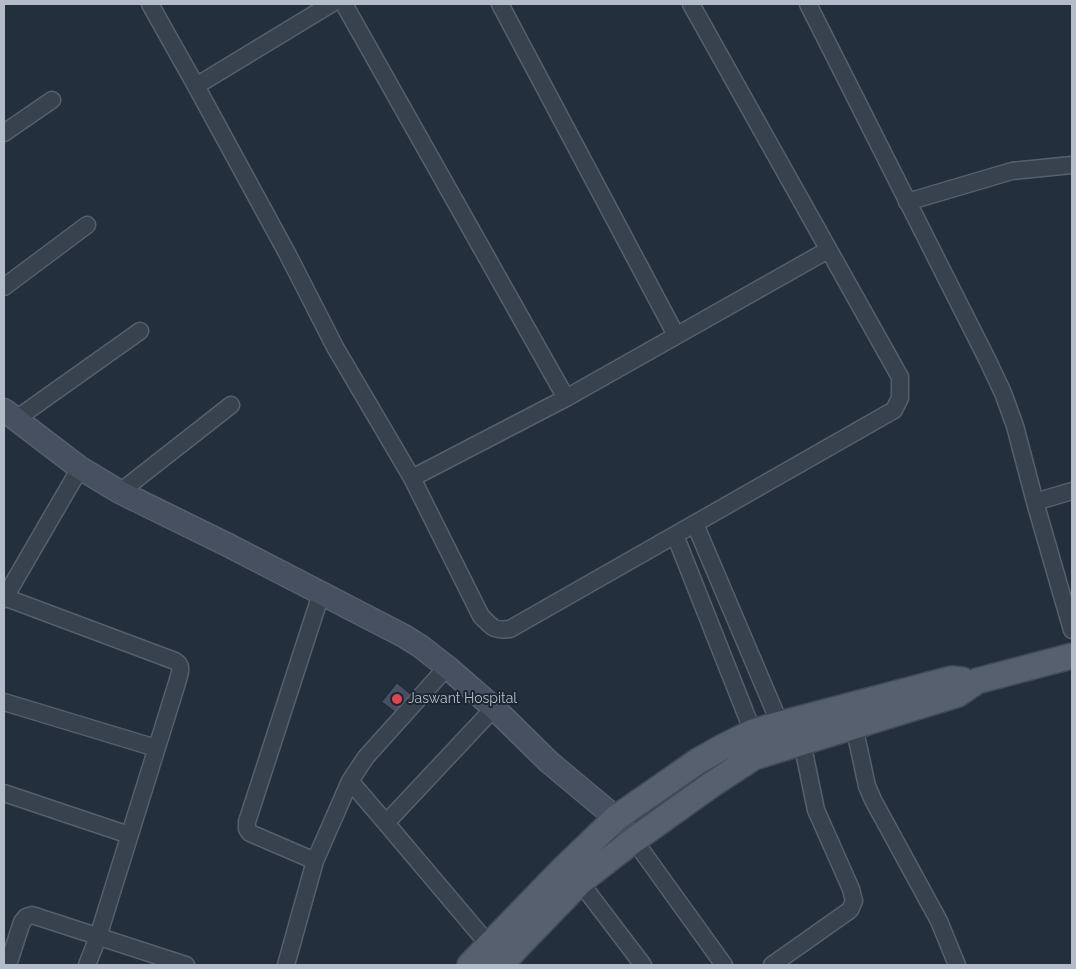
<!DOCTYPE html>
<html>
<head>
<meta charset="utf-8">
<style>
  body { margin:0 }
  #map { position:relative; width:1076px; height:969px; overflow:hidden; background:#242f3e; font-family:Raleway,sans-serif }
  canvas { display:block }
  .frame { position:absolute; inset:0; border:5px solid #b4bcc9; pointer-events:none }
</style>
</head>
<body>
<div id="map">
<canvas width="1076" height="969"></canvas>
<div class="frame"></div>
</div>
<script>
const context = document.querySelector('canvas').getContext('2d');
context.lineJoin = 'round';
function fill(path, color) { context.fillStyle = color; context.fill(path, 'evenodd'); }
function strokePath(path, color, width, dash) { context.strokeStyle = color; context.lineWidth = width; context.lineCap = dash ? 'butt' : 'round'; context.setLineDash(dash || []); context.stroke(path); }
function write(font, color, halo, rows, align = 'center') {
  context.font = font + ' Raleway,sans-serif'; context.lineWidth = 4; context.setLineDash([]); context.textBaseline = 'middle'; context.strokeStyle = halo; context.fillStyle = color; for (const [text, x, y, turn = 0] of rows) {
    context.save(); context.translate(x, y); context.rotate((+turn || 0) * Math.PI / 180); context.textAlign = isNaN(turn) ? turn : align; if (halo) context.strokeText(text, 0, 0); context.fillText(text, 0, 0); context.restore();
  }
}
const building = new Path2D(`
  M 397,683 L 414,697 L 399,715 L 382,702 Z`);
const street = new Path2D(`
  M 150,4 L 196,86 L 287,253 L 335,347 L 412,478 L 481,616 C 492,627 493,631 510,629 L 894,410 L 900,398 L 900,377 L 691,4
  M 344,4 L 566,398
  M 500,4 L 676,335
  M 808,4 L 988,361 L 1003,393 L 1015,426 L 1035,502 L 1072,630
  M 196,86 L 331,4
  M 4,133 L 52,100
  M 907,202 L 1012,171 L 1072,165
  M 4,287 L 87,225
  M 16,419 L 140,331
  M 412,478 L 566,398 L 828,250
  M 120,492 L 231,405
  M 1035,502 L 1072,491
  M 695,524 L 780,724
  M 675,535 L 753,732
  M 4,597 L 175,661 C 184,666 179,675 177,683 L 98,937 L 87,965
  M 4,599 L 80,468
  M 4,702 L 156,748
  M 854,726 L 867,786 L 873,800 L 939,921 L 957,965
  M 350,781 L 386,823
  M 4,793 L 129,835
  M 634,840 L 724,965
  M 315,861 L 250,833 L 247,829 L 247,822 L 321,594
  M 580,882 L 643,965
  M 489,945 L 386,823 L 494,708
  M 8,965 L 22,922 L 26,917 L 32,915 L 186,965
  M 286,965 L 315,861 L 350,781 L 366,757 L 447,667
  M 772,965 L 850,910 L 854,901 L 851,889 L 816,810 L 802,742`);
const secondary = new Path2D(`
  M 4,410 L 80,468 L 120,492 L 228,545 L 404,636 L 420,646 L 447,667 L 494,708 L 549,762 L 616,818 L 634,840`);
const primary = new Path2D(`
  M 470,965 L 562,870 L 616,818 L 698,761 L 723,747 L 753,732 L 780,724 L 951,679 L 962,680
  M 500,965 L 580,882 L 634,840 L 711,785 L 754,757 L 958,694 L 977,681 L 1072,656`);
const markers = [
  [397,699,6,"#e0444e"]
];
const poiNames = [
  ["Jaswant Hospital",408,699]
];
fill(building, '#455162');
strokePath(building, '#1f2835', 1);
strokePath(street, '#565f6c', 19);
strokePath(secondary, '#565f6c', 25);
strokePath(primary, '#414a57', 28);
strokePath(street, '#38414e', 16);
strokePath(secondary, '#465061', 22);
strokePath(primary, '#56606e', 25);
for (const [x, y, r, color] of markers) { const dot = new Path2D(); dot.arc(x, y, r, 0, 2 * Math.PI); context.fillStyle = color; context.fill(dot); strokePath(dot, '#1d2633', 2); }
write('14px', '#b4bcc9', '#1d2633', poiNames, 'left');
</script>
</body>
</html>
